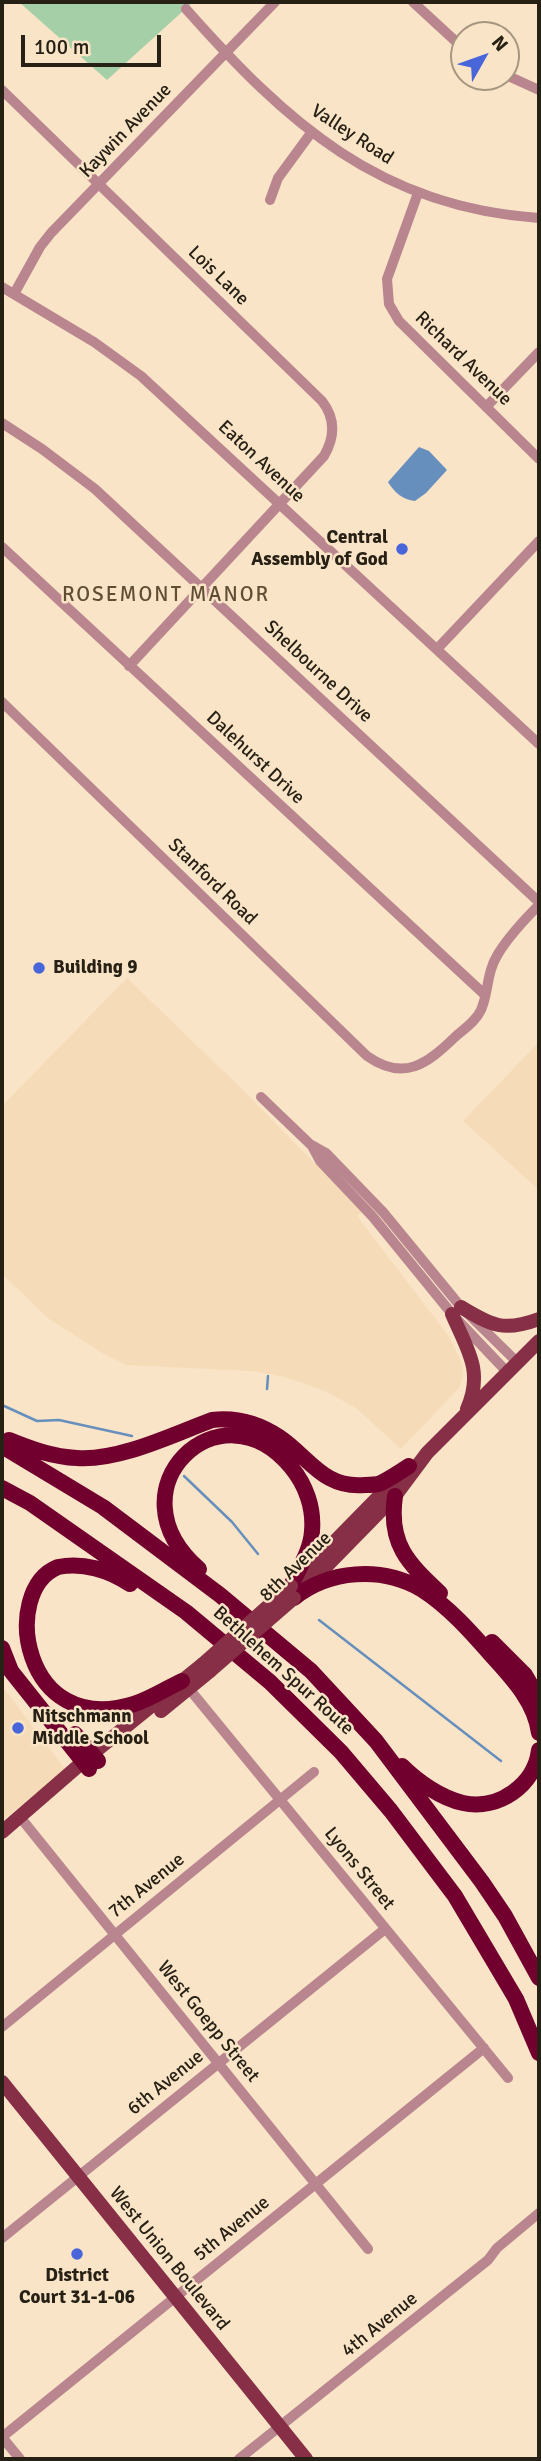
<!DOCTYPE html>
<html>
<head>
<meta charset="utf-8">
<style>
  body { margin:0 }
  #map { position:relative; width:541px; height:2461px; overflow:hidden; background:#f9e4c7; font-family:Signika,sans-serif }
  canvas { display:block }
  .frame { position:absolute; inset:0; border:4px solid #272015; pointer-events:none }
  .north { position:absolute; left:450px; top:21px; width:70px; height:70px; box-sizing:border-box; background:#f9e4c7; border:2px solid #a59680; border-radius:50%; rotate:50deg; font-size:19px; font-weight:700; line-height:28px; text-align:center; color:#272015 }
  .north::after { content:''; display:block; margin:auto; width:24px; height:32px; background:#4865d9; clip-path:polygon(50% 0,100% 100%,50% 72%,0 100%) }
  .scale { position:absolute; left:21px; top:35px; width:140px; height:32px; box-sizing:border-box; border:4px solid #272015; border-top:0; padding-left:9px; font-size:21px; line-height:24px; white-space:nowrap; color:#272015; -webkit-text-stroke:5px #f9e4c7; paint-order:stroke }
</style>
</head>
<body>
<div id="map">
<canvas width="541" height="2461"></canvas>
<div class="frame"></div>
<div class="north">N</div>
<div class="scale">100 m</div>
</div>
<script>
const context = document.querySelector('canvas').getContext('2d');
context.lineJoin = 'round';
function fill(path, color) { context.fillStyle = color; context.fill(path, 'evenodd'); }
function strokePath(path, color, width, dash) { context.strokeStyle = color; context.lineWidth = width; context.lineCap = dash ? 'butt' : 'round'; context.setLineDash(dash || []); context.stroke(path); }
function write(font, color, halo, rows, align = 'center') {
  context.font = font + ' Signika,sans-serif'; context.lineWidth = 5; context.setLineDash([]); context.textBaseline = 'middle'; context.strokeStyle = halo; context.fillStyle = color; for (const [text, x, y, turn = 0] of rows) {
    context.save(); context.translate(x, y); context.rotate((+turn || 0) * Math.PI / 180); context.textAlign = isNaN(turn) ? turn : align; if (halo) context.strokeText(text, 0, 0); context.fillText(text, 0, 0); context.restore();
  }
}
const built = new Path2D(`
  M 127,978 L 244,1091 L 362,1212 L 357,1216 L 450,1338 L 462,1364 L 463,1377 L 459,1388 L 401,1449 L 356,1408 L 325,1391 L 285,1377 L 252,1371 L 126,1365 L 104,1354 L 49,1319 L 2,1274 L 2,1106 Z
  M 539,1042 L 539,1190 L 463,1121 Z
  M 2,1686 L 65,1769 L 2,1821 Z`);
const green = new Path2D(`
  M 19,2 L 193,2 L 107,80 Z`);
const water = new Path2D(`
  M 419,447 L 429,451 L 447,470 L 426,493 L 415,501 C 403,500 394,492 388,482 Z`);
const stream = new Path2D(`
  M 267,1389 L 268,1376
  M 2,1405 L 37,1421 L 59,1420 L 132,1436
  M 184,1476 L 232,1522 L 258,1554
  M 319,1620 L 501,1761`);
const minor = new Path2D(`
  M 413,2 L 464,49
  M 186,9 C 287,123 379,207 539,218
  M 506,75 L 539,90
  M 2,90 L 322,401 C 336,419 335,437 324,456 L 129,666
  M 418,193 L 387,279 L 389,304 L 399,321 L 539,459
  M 270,200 L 278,178 L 311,133
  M 2,287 L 94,342 L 141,376 L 539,744
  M 14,294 L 40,247 L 51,233 L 275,2
  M 486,407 L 539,352
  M 2,423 L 42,449 L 95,489 L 539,902
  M 2,547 L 484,994
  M 437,649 L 539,541
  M 2,702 L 367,1056 C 404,1082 427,1064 455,1037 C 464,1029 476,1021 481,1010 C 489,992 486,973 498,954 C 509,936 524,920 539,905
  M 261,1097 L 310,1144 L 326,1153 L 383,1212 L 461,1307 L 518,1363
  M 312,1146 L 320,1161 L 373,1217 L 452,1314 L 508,1373
  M 186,1685 L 508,2078
  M 20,1817 L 368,2249
  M 2,2027 L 314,1772
  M 2,2238 L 385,1929
  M 2,2437 L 484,2048
  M 2,2437 L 20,2459
  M 239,2459 L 488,2260 L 497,2248 L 539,2213`);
const major = new Path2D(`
  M 461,1307 C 492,1326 504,1332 539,1319
  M 452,1314 C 467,1349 484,1371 467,1409
  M 295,1582 L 399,1476
  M 305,1588 L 395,1496 L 427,1453 L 539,1341
  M 161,1711 L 210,1671
  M 2,1832 L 92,1754 L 203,1664
  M 2,2082 L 306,2459`);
const highway = new Path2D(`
  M 9,1440 C 31,1449 53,1457 77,1458 C 119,1461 172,1435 212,1420 C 237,1417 258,1423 279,1437 C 309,1457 323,1489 365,1485 C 371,1485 376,1485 381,1483 C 391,1478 400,1472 409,1466
  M 2,1446 L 103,1507 L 220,1595 L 311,1671 L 376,1741 L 482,1882 L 505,1916 L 539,1978
  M 2,1488 L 30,1503 L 186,1612 L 270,1682 L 341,1752 L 391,1811 L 455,1896 L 516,1999 L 539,2053
  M 395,1496 C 388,1544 408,1563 440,1593
  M 199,1569 C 107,1489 221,1381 291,1467 C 306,1485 314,1508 312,1531 C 311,1551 298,1569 291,1586
  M 130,1584 C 109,1570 83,1562 58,1567 C 0,1590 22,1739 134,1704 C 150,1699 167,1688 182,1681
  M 294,1598 C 329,1570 381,1566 421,1589 C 448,1606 471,1632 492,1656 C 512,1678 535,1702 539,1733
  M 492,1642 L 525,1675 L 539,1699
  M 2,1648 L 11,1671 L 89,1769
  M 75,1734 L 98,1761
  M 402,1766 C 418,1782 441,1798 463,1803 C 498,1811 535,1785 539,1750`);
const majorBridge = new Path2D(`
  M 203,1664 L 291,1586
  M 210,1671 L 294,1598`);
const markers = [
  [402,549,7,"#4865d9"],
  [39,968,7,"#4865d9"],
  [18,1728,7,"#4865d9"],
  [77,2254,7,"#4865d9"]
];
const streetNames = [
  ["Kaywin Avenue",126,131,-46],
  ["Valley Road",352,135,33],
  ["Lois Lane",218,276,44],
  ["Richard Avenue",463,359,44],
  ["Eaton Avenue",261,462,43],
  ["Shelbourne Drive",318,672,43],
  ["Dalehurst Drive",255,758,43],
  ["Stanford Road",212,882,44],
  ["8th Avenue",296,1567,-44],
  ["Bethlehem Spur Route",283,1671,42],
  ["Lyons Street",359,1869,51],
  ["7th Avenue",147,1886,-39],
  ["West Goepp Street",208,2022,51],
  ["6th Avenue",166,2083,-39],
  ["5th Avenue",232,2229,-39],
  ["West Union Boulevard",169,2259,51],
  ["4th Avenue",380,2325,-39]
];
const poiNames = [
  ["Central",388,538,"right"],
  ["Assembly of God",388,560,"right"],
  ["Building 9",53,968],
  ["Nitschmann",32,1717],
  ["Middle School",32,1739],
  ["District",77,2276,"center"],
  ["Court 31-1-06",77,2298,"center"]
];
const neighbourhoodNames = [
  ["ROSEMONT MANOR",166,595]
];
fill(built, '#f5dbb7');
fill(green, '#a4cfa7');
fill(water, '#678fbd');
strokePath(stream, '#678fbd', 2.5);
strokePath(minor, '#b9858e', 10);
strokePath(major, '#872f46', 14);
strokePath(highway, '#72002e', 16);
strokePath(majorBridge, '#872f46', 14);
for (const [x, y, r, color] of markers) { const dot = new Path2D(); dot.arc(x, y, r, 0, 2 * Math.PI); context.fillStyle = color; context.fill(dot); strokePath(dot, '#f9e4c7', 2.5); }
write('19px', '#272015', '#f9e4c7', streetNames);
write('bold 19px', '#272015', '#f9e4c7', poiNames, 'left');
context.letterSpacing = '2px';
write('21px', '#5f4d34', '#f9e4c7', neighbourhoodNames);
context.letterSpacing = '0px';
</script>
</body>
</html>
